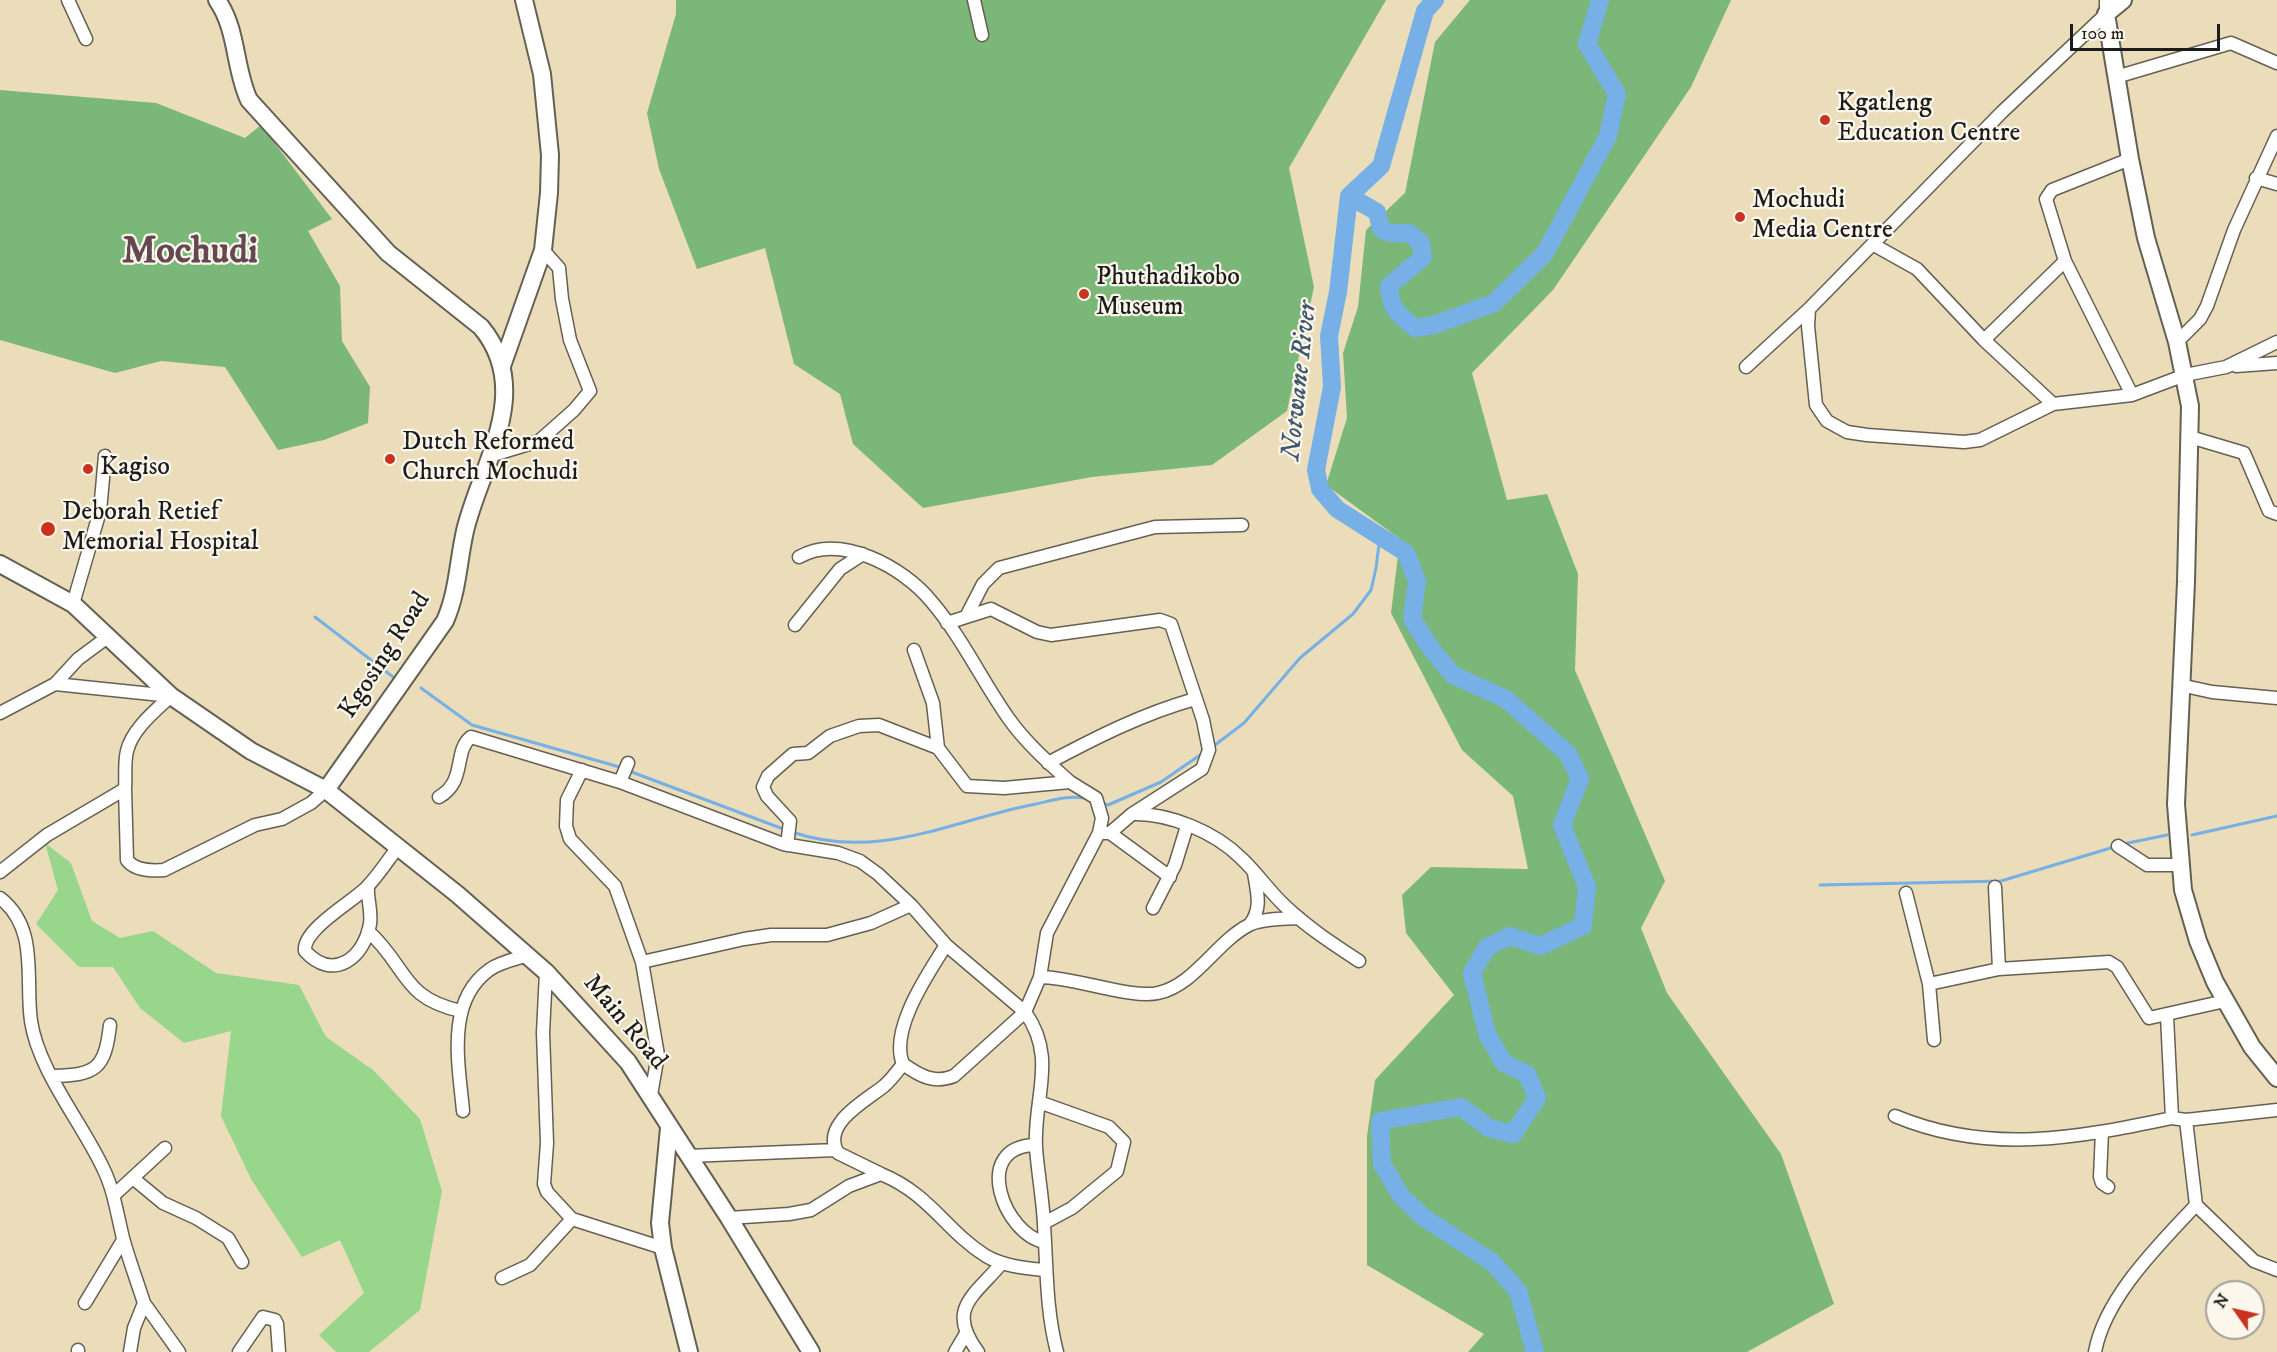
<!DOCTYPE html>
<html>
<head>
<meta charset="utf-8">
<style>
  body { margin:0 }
  #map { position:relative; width:2277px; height:1352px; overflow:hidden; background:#ebddb9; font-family:"IM FELL DW Pica",serif }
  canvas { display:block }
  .north { position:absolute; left:2205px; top:1280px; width:60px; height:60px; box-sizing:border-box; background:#fbf7ec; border:2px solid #a29f99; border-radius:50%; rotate:304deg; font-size:16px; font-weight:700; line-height:24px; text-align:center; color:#1c1c1c }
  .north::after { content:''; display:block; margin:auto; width:21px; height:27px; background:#c8321e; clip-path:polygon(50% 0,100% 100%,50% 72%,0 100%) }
  .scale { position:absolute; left:2070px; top:24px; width:150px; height:27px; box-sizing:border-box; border:3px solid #1c1c1c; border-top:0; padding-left:8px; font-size:18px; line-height:21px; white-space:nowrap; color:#1c1c1c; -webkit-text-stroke:4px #fbf7ec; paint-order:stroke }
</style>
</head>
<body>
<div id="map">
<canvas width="2277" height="1352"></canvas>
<div class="north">N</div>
<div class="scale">100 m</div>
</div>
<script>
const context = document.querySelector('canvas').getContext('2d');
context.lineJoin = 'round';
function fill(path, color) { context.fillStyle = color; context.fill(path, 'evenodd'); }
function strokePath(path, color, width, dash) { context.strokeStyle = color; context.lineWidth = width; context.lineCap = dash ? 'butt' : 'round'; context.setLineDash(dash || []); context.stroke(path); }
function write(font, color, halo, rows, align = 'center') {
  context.font = font + ' "IM FELL DW Pica",serif'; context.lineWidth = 4.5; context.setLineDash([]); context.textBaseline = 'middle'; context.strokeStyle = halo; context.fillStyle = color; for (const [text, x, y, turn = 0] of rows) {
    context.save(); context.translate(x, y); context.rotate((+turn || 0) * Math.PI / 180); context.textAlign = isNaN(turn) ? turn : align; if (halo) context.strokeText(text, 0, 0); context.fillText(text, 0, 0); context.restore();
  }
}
const green = new Path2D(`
  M 45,843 L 71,863 L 92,921 L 120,938 L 153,931 L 216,973 L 299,985 L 326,1037 L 373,1070 L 420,1119 L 442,1191 L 420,1310 L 369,1352 L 336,1352 L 319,1335 L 364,1293 L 340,1240 L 302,1257 L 251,1179 L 221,1116 L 231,1031 L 184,1043 L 140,1008 L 113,967 L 79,967 L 36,924 L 58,890 Z`);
const forest = new Path2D(`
  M 676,0 L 1386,0 L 1289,168 L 1314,287 L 1287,411 L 1212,465 L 1092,477 L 923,508 L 853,444 L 840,394 L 794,364 L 765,248 L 697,269 L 659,169 L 647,113 L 676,14 Z
  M 1470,0 L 1731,0 L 1691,87 L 1553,290 L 1472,373 L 1507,500 L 1547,494 L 1578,574 L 1575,670 L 1665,881 L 1641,928 L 1667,993 L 1781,1154 L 1834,1304 L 1747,1352 L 1468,1352 L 1484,1334 L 1367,1265 L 1367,1136 L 1375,1080 L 1454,995 L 1406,933 L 1402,895 L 1431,867 L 1528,869 L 1513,796 L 1462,750 L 1391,613 L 1400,539 L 1326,485 L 1347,418 L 1343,353 L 1358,307 L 1366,230 L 1405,193 L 1435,42 Z
  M 0,90 L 156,103 L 245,138 L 261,125 L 332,219 L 308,231 L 340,286 L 342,341 L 370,387 L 368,423 L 324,440 L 278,450 L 225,367 L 161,361 L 115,373 L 0,340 Z`);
const stream = new Path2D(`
  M 315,617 L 397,680
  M 421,688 L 472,725 L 623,768
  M 1211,748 L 1244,723 L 1300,658 L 1353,614 L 1371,590 L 1376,568 L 1380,536
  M 629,771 L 786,830
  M 1101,803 L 1108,805 L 1161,782 L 1203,753
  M 792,832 C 877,861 948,822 1031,805 C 1051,801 1069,794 1089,799
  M 2192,835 L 2277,816
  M 2123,844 L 2167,835
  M 1820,885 L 2001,881 L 2114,847`);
const river = new Path2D(`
  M 1349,196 L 1381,166 L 1425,11 L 1435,0
  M 1535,1352 L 1518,1291 L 1492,1262 L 1423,1217 L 1401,1196 L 1382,1164 L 1380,1121 L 1461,1107 L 1489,1128 L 1513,1134 L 1537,1098 L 1527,1074 L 1504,1063 L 1487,1034 L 1472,973 L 1487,947 L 1510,936 L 1540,946 L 1583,926 L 1587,887 L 1562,825 L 1580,779 L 1568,754 L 1506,699 L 1453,675 L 1432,650 L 1412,619 L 1417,581 L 1406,553 L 1337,509 L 1320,489 L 1316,470 L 1332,387 L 1329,336 L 1338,292 L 1349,196 L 1377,212 L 1381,229 L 1390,233 L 1409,233 L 1421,243 L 1423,257 L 1389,286 C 1390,309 1398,314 1415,328 L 1434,325 L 1494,303 L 1545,253 L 1608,136 L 1617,94 L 1587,44 L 1600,0`);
const street = new Path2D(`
  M 68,0 L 86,39
  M 974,0 L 982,35
  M 2116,77 L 2231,43 L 2277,63
  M 2130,159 L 2052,190 L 2046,199 L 2065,261 L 2132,395
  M 2256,178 L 2277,184
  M 1874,245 L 1917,269 L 1984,340 L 2053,404 L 2132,395 L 2185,375 L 2226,367 L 2277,342
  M 1809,309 L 1808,326 L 1816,405 L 1827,421 L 1847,432 L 1867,435 L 1964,442 L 1980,440 L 2053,404
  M 1984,340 L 2065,261
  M 2177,342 L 2200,319 L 2207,306 L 2234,230 L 2277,136
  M 2236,366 L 2277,363
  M 1746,367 L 1809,309 L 2002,112 L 2106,14 L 2106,0
  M 2190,437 L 2244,453 L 2269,511 L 2277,514
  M 493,455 L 539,441 L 574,410 L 590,391 L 570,340 L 562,299 L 559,268 L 543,250
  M 799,557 C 841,533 903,567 931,601 C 962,637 982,681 1009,719 C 1026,743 1049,763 1070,782
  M 73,604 L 100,511 L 105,456
  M 967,615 L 983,584 L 999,568 L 1155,527 L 1242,525
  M 947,623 L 991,609 L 1037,632 L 1051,635 L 1160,620 L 1171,624 L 1203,720 L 1209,750 L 1202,769 L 1132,814 L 1110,833 L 1099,833
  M 795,625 L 840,569 L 863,554
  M 914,650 L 933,703 L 938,748
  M 55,684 L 78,659 L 109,636
  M 2180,685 L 2212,692 L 2277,698
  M 0,713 L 55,684 L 171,696
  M 1048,763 C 1097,737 1142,714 1195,699
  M 582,770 L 567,800 L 566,826 L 570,839 L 615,886 L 642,962 L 658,1055 L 651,1095
  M 620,782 L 628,763
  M 125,789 L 127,860 C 135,871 152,871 164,870 L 255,825 L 282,819 L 311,803 L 326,790
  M 439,797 C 467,781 453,751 471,737 L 620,782 L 783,844 L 838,853 L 860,861 L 878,874 L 911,905 L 946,945 L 1025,1012 C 1058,1058 1033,1098 1036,1148 C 1038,1174 1043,1200 1044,1225 C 1047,1269 1046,1310 1057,1352
  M 1133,814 C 1169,813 1215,832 1241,858 C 1257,873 1269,891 1285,906 C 1307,927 1333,944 1359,961
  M 1110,833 L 1170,877
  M 787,845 L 790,821 L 767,796 L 763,787 L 768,776 L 793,754 L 808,753 L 830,736 L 859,726 L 879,725 L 938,748 L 967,786 L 1004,788 L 1070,782 L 1096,798 L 1102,818 L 1099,833 L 1047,933 L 1040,977 L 1025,1012 L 954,1076 C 934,1084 920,1076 903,1064 C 889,1030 928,974 946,945
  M 2118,846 L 2147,865 L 2180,865
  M 0,872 L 47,835 L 125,789 C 126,777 124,763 127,751 C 132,729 156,710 171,696
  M 368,886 C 367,899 372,911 370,924 C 364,958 333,982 305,951 C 302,930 352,902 366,888 C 378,876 388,860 398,847
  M 1995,887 L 1999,969
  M 1906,893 L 1929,984
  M 0,898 C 39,928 25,979 31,1021 C 38,1070 82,1123 103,1168 C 114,1190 117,1214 123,1238 C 129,1260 137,1281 144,1303 L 134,1328 L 130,1352
  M 1153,908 L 1175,865 L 1187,826
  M 1251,923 C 1262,907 1257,892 1254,873
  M 368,931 C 408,967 401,998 461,1011
  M 642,962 L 744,939 L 771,935 L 827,935 L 871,923 L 911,905
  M 546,972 L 543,1033 L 547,1143 L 544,1184 L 547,1192 L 572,1219
  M 1040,977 C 1074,977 1131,999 1158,993 C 1195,985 1216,942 1249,925 C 1262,918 1284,919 1299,918
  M 2167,1016 L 2172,1118
  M 1934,1040 L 1929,984 L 1999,969 L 2109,962 L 2117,967 L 2149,1018 L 2225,1001
  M 53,1076 C 96,1075 105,1069 110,1025
  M 1039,1102 L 1109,1127 L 1124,1142 L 1117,1171 L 1072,1208 L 1044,1223
  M 463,1111 C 459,1065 445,1002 489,970 C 500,962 516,959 529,955
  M 1895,1116 C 1988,1155 2077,1138 2172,1118 L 2186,1120 L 2277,1110
  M 2186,1120 L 2196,1205 L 2254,1261 L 2277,1270
  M 2102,1132 L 2100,1177 L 2102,1183 L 2108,1187
  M 1036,1145 C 970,1146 1004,1235 1045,1242
  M 688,1156 L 836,1150
  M 881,1174 L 838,1153 C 820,1124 867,1100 884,1086 C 892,1079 897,1072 903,1064
  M 134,1179 L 163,1203 L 196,1218 L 228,1238 L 242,1262
  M 114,1195 L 165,1148
  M 729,1218 L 789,1214 L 811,1210 L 849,1186 L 881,1174 C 930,1194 946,1231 986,1256 C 1003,1266 1025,1268 1044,1270
  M 502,1278 L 530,1265 L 572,1219 L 663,1248
  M 85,1303 L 123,1240
  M 144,1303 L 179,1352
  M 78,1352 L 78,1350
  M 239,1352 L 263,1317 L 275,1320 L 277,1324 L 279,1352
  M 955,1352 L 965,1335
  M 978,1352 C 946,1309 973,1297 1002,1263
  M 2095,1352 C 2105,1297 2159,1245 2196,1205`);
const secondary = new Path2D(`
  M 217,0 C 238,30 234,68 249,100 L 388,253 L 481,327 C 535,392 480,466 465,531 C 458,562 458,591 445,621 L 326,790
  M 2123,0 L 2106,14 L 2130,159 L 2146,238 L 2177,342 L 2190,406 L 2186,582 L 2176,804 L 2183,890 L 2198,941 L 2215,982 L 2252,1047 L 2277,1078
  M 502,366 L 543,250 L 549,193 L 550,155 L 542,74 L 524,0
  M 0,564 L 73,604 L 171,696 L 251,751 L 326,790 L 457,894 L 546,972 L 628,1062 L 729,1218 L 811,1352
  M 669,1128 L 660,1223 L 663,1248 L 689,1352`);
const markers = [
  [1825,120,6,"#c8321e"],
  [1740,217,6,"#c8321e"],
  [1084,294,6,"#c8321e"],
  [390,459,6,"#c8321e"],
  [88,469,6,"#c8321e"],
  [48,529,8,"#c8321e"]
];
const poiNames = [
  ["Kgatleng",1837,105],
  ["Education Centre",1837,135],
  ["Mochudi",1752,202],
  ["Media Centre",1752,232],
  ["Phuthadikobo",1096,279],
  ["Museum",1096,309],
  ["Dutch Reformed",402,444],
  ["Church Mochudi",402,474],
  ["Kagiso",100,469],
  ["Deborah Retief",62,514],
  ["Memorial Hospital",62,544]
];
const streetNames = [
  ["Kgosing Road",386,656,-57],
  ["Main Road",624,1023,50]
];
const waterNames = [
  ["Notwane River",1301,381,-84]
];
const townNames = [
  ["Mochudi",190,254]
];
fill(green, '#98d68c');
fill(forest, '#7ab778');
strokePath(stream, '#76b0e6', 3);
strokePath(river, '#76b0e6', 18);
strokePath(street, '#646053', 15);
strokePath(secondary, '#646053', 20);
strokePath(street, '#fff', 12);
strokePath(secondary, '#fff', 16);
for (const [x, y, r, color] of markers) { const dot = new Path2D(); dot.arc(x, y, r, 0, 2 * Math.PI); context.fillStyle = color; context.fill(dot); strokePath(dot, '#fbf7ec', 2); }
write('26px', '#1c1c1c', '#fbf7ec', poiNames, 'left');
write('26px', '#1c1c1c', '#fbf7ec', streetNames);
write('italic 27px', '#40576d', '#fbf7ec', waterNames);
write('bold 38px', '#634751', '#fbf7ec', townNames);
</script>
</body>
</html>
